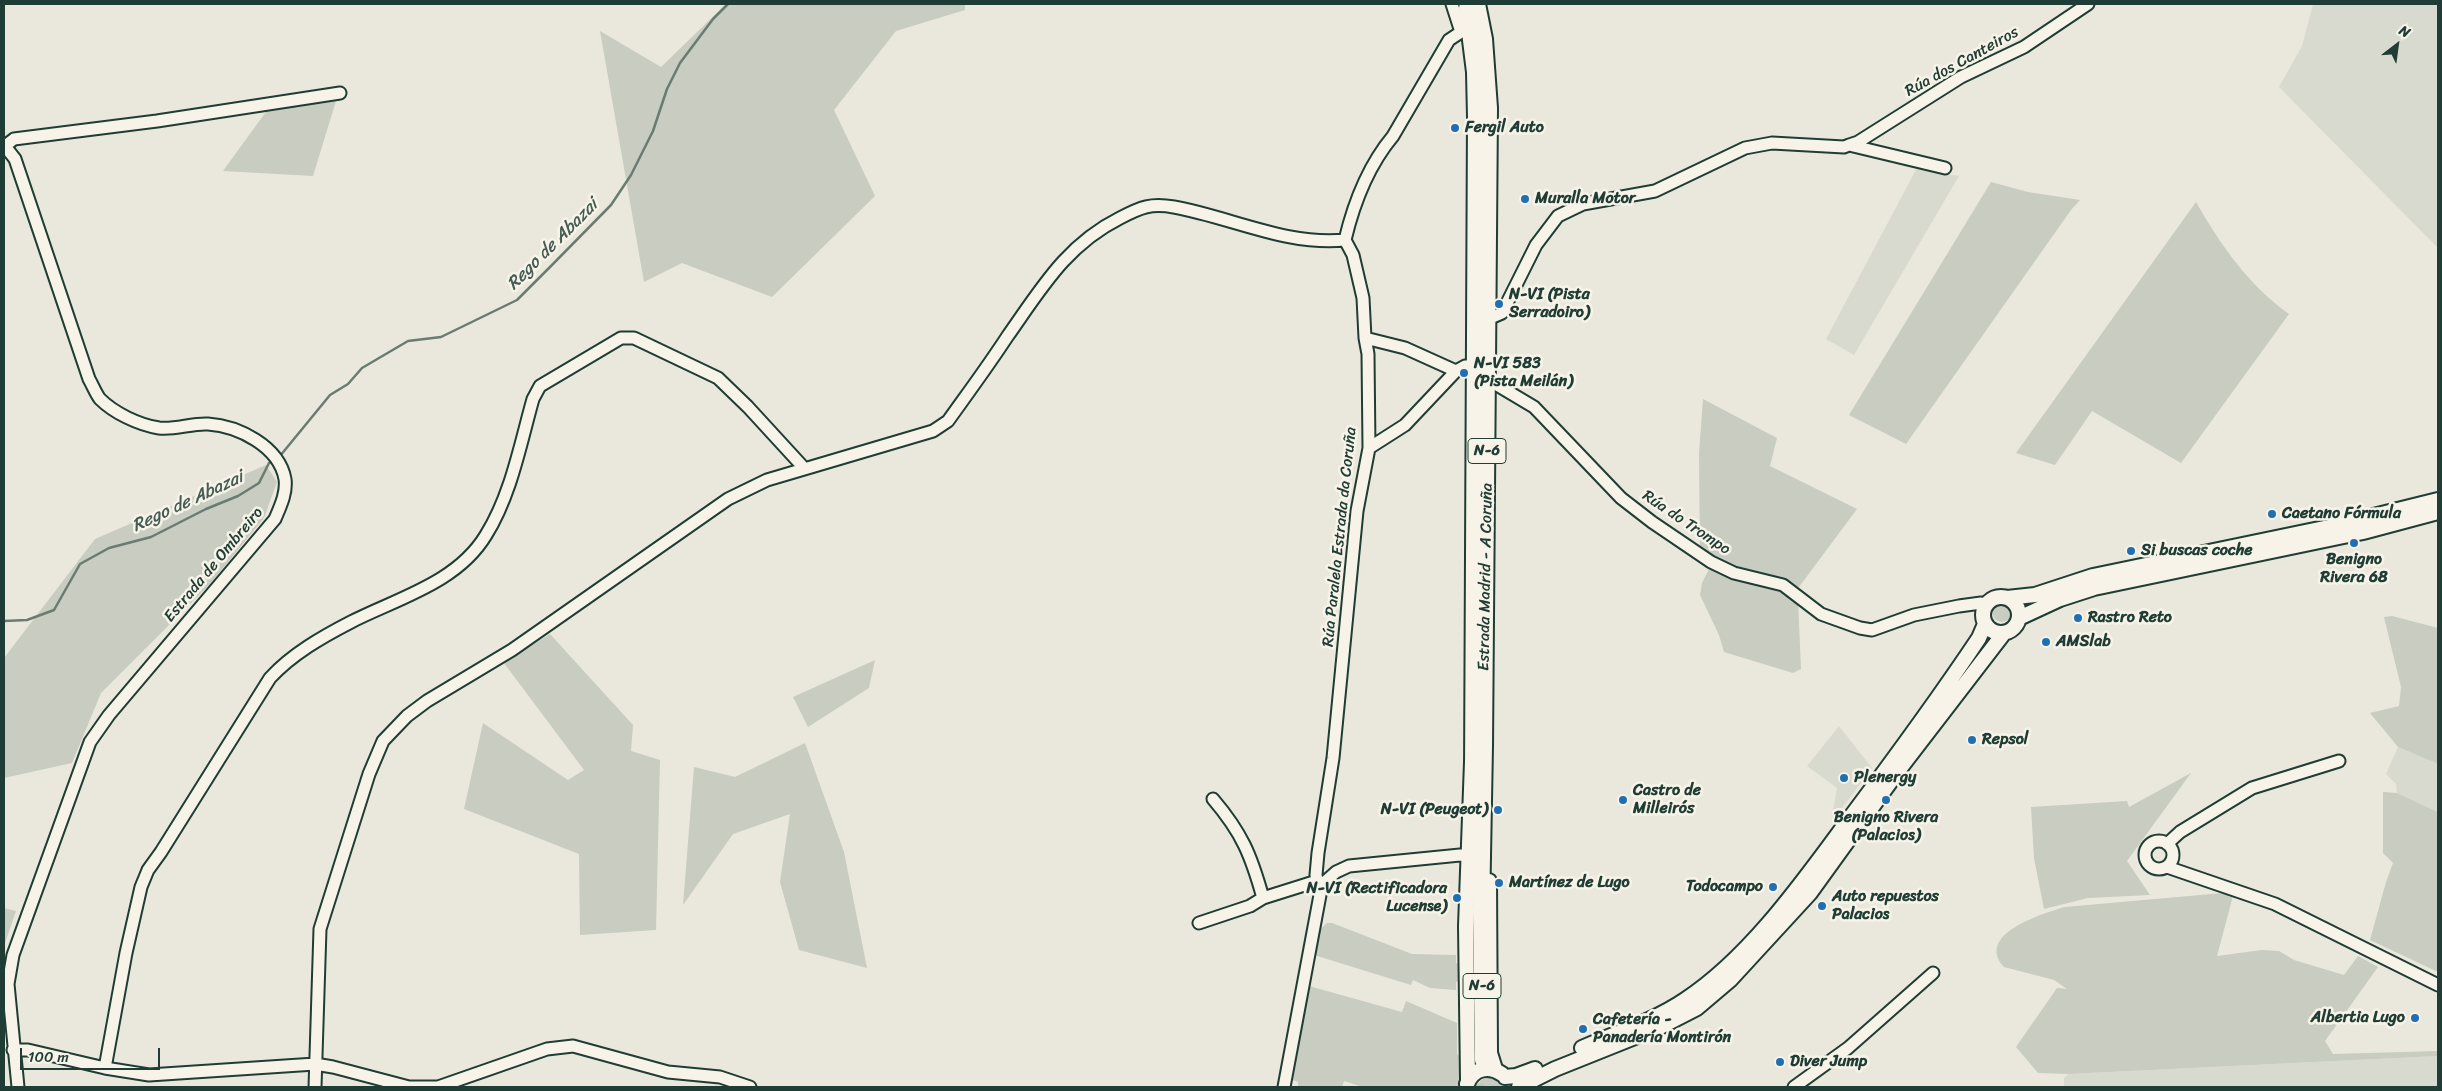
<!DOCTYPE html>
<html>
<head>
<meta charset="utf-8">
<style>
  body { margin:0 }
  #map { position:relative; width:2442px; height:1091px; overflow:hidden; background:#eae8dd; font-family:Sriracha,sans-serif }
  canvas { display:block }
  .frame { position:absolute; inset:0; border:5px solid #1f3d34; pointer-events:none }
  .north { position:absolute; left:2372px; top:20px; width:50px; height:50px; -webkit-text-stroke:4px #f7f3e8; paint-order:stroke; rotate:30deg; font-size:14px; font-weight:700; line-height:20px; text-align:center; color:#1f3d34 }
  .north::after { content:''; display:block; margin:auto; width:18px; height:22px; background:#1f3d34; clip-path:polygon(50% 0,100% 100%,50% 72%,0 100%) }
  .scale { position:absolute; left:20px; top:1048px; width:140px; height:22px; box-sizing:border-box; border:2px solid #1f3d34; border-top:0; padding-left:6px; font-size:15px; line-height:18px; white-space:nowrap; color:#1f3d34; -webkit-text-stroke:4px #f7f3e8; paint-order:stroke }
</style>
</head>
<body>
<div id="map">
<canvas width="2442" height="1091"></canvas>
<div class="frame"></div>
<div class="north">N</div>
<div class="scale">100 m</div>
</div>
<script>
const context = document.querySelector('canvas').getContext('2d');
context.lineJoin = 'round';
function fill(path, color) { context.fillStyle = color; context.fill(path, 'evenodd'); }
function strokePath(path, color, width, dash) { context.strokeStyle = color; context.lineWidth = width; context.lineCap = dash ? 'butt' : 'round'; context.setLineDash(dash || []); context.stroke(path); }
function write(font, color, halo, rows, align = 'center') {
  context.font = font + ' Sriracha,sans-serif'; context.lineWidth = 5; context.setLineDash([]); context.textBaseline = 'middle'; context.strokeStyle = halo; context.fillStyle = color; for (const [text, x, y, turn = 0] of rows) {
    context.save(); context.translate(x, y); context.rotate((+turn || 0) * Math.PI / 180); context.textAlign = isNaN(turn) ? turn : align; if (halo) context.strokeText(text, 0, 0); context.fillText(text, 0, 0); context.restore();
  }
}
const built = new Path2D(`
  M 2313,4 L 2438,4 L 2438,248 L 2279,87 L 2302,46 Z
  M 1918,166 L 1940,173 L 1959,176 L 1854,355 L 1826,339 Z
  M 1839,726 L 1872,768 L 1834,819 L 1832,817 L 1837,788 L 1807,766 Z
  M 2398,747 L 2438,764 L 2438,812 L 2397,793 L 2396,784 L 2386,774 Z
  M 2438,1056 L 2438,1087 L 2064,1087 L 2064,1078 L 2068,1074 Z`);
const green = new Path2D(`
  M 726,4 L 965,4 L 965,10 L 896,31 L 834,110 L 875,196 L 772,297 L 682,263 L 644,282 L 600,31 L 661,67 Z
  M 336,101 L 313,176 L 223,171 L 268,109 Z
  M 1991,182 L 2028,192 L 2080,200 L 2071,210 L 1906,444 L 1849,415 Z
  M 2196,202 C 2220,244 2249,286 2289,314 L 2181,463 L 2092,411 L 2055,465 L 2016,453 Z
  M 1703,399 L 1777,438 L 1770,466 L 1857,509 L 1796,591 L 1798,599 L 1801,669 L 1793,673 L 1724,652 L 1719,635 L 1700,595 L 1702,583 L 1714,559 L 1700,551 L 1699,453 Z
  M 266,465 L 277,482 L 264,518 L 210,584 L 101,693 L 72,763 L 4,778 L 4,658 L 95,539 Z
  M1992 612a10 10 0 1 1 20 0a10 10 0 1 1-20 0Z
  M 2392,616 L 2438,628 L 2438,764 L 2398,747 L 2370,713 L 2399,706 L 2401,687 L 2384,617 Z
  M 550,634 L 633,725 L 631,751 L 660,760 L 656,930 L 580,935 L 579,854 L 464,809 L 483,723 L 568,780 L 584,770 L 504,663 Z
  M 875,660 L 869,688 L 808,727 L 793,697 Z
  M 805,743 L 844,852 L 867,968 L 799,950 L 780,882 L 790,814 L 733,834 L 683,905 L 694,767 L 735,777 Z
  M 2191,773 L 2127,861 L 2150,895 L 2088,898 L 2044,909 L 2034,858 L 2031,807 L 2127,801 L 2129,807 Z
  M 2383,792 L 2397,793 L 2438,812 L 2438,972 L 2370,940 L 2386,882 L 2393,863 L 2383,853 Z
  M 2234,892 L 2217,956 L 2262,950 L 2279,951 L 2294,960 L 2344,975 L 2358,956 L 2378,967 L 2325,1041 L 2333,1054 L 2438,1051 L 2438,1056 L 2068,1074 L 2038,1073 L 2016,1047 L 2057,988 L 2067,989 L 2054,980 L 2004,967 C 1974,934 2044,913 2065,907 Z
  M 4,908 L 16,911 L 4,946 Z
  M 1327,923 L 1332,923 L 1412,954 L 1456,955 L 1456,963 L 1460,965 L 1460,981 L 1456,982 L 1456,990 L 1430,988 L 1413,980 L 1411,985 L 1314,955 L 1318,931 Z
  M 1309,986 L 1402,1012 L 1406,1001 L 1457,1023 L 1457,1054 L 1462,1059 L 1459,1087 L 1363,1087 L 1344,1081 L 1342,1087 L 1298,1087 L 1298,1082 L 1290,1079 Z
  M 1490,1077 L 1499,1082 L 1501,1087 L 1476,1087 L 1481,1080 Z`);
const stream = new Path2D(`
  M 280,456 L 330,395 L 348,384 L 362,368 L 408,341 L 441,337 L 517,300 L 551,266 L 611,205 L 631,175 L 653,131 L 667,89 L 680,63 L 713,19 L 728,4
  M 4,621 L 27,620 L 54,610 L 80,564 L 109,548 L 151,537 L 206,509 L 238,496 L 259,483 L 269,463 L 273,460`);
const highwayTunnel = new Path2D(`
  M 1475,1060 L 1476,1087`);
const minor = new Path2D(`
  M 1452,4 L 1461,32
  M 4,145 L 15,159 L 89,379 C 93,386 96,394 100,399 C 114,413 139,425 159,428 C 175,430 192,423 208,424 C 238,426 279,446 285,479 C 287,493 280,507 275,519 L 109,715 L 90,742 L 13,955 L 8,984 L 18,1087
  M 1849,145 L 1858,142 L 1961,77 L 2024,47 L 2088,4
  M 5,146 L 14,139 L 157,121 L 340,93
  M 1488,319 L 1502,313 L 1536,245 L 1558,216 L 1583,204 L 1655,191 L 1745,148 L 1772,143 L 1844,147 L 1849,145 L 1945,168
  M 1365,338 L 1405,348 L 1456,371
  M 1487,379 L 1534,407 L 1621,498 L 1652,522 L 1711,562 L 1734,573 L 1783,585 L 1821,614 L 1860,628 L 1872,630 L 1914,615 L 1959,606 L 1981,603 L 1985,605
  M 1369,448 L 1405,425 L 1456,371 L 1465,366 L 1475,366
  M 1213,799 C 1242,833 1251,855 1263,898
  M2145 855a14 14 0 1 1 28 0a14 14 0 1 1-28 0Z
  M 2167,844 L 2180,832 L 2252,788 L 2339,761
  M 2167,867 L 2275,904 L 2438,985
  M 1319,887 L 1336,872 L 1349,866 L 1460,855 L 1468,856
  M 1199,923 L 1250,906 L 1263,898 L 1317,881
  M 13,1050 L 28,1050 L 105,1068 L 149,1075 L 315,1064 L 333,1067 L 409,1087 L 438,1087 L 547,1049 L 573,1046 L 668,1072 L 720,1077 L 750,1087
  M 105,1068 L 126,953 L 141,887 L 148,870 L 161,852 L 270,678 C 292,654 322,637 351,622 C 398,598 457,583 486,535 C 511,495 520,445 533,399 L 540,386 L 621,338 L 634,338 L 718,378 L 748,407 L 804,468
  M 315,1087 L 320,929 L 369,774 L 383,741 L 407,716 L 427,701 L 512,650 L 728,499 L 767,480 L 933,431 L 948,421 C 968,393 988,366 1007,337 C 1041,289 1066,245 1120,218 C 1141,207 1151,203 1174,207 C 1230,217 1287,246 1345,240
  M 1284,1087 L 1320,895 L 1316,875 L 1318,853 L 1333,758 L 1357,511 L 1369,448 L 1368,354 L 1365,338 L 1363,298 L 1353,255 L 1345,240 C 1354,202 1368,166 1393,136 L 1449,40 L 1461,32 L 1470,30
  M 1794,1087 L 1848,1048 L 1933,973`);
const major = new Path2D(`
  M1983 615a18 18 0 1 1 36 0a18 18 0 1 1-36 0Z
  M 2007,598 L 2035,595 L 2093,576 L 2329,527 L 2438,500
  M 2019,618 L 2060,599 L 2094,588 L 2363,532 L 2438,512
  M 1489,881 L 1490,1053 L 1495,1069
  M 1582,1048 C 1616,1033 1654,1021 1685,1000 C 1749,958 1802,883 1847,822 C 1892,762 1937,701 1979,638 L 1985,624
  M 1505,1077 L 1516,1076 L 1535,1069
  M 1468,1080 L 1466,926 L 1472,762
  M 1467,1084 C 1473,1068 1489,1065 1502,1074
  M 1519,1087 L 1555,1069 L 1660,1027 L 1697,1008 L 1730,980 L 1810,893 L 1901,767 L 2004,633`);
const highway = new Path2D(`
  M 1477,4 L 1484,39 L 1489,108 L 1484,746 L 1481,911 L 1483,1060
  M 1467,8 L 1475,72 L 1476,117 L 1473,773`);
const markers = [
  [1455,128,5,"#1f6fb2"],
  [1525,199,5,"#1f6fb2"],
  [1499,304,5,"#1f6fb2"],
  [1464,373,5,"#1f6fb2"],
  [2272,514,5,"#1f6fb2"],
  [2354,543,5,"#1f6fb2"],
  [2131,551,5,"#1f6fb2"],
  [2078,618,5,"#1f6fb2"],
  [2046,642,5,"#1f6fb2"],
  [1972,740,5,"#1f6fb2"],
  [1844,778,5,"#1f6fb2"],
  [1623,800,5,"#1f6fb2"],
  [1886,800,5,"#1f6fb2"],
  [1498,810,5,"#1f6fb2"],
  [1499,883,5,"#1f6fb2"],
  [1773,887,5,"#1f6fb2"],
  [1457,898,5,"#1f6fb2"],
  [1822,906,5,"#1f6fb2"],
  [2415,1018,5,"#1f6fb2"],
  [1583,1029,5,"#1f6fb2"],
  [1780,1062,5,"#1f6fb2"]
];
const shields = [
  [1487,451,38],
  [1482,986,38]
];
const shieldNames = [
  ["N-6",1487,451],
  ["N-6",1482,986]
];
const streetNames = [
  ["Rúa dos Canteiros",1962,62,-29],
  ["Rúa do Trompo",1686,523,34],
  ["Rúa Paralela Estrada da Coruña",1340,537,-84],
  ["Estrada de Ombreiro",214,565,-50],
  ["Estrada Madrid - A Coruña",1486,577,-89]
];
const poiNames = [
  ["Fergil Auto",1465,128],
  ["Muralla Motor",1535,199],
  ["N-VI (Pista",1509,295],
  ["Serradoiro)",1509,313],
  ["N-VI 583",1474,364],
  ["(Pista Meilán)",1474,382],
  ["Caetano Fórmula",2282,514],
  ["Si buscas coche",2141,551],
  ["Benigno",2354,560,"center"],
  ["Rivera 68",2354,578,"center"],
  ["Rastro Reto",2088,618],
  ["AMSlab",2056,642],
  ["Repsol",1982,740],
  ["Plenergy",1854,778],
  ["Castro de",1633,791],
  ["Milleirós",1633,809],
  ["N-VI (Peugeot)",1488,810,"right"],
  ["Benigno Rivera",1886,818,"center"],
  ["(Palacios)",1886,836,"center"],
  ["Martínez de Lugo",1509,883],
  ["Todocampo",1763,887,"right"],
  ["N-VI (Rectificadora",1447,889,"right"],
  ["Lucense)",1447,907,"right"],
  ["Auto repuestos",1832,897],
  ["Palacios",1832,915],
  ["Albertia Lugo",2405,1018,"right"],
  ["Cafetería -",1593,1020],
  ["Panadería Montirón",1593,1038],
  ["Diver Jump",1790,1062]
];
const waterNames = [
  ["Rego de Abazai",553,245,-45],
  ["Rego de Abazai",188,502,-25]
];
fill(built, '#d9dacf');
fill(green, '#c8ccc1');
strokePath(stream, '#6a7c72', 2.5);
strokePath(highwayTunnel, '#c1c6bb', 16, [16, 8]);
strokePath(minor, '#1f3d34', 15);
strokePath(major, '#1f3d34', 18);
strokePath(highway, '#1f3d34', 20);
strokePath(minor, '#f7f3e8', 11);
strokePath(major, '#f7f3e8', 14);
strokePath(highway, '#f7f3e8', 16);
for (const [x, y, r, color] of markers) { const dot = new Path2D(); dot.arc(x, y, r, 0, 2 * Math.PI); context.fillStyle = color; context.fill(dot); strokePath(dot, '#f7f3e8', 2); }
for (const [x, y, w] of shields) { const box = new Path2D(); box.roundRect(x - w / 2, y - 12.5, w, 25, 4); context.fillStyle = '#f7f3e8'; context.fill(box); strokePath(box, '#1f3d34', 1); }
write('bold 15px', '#1f3d34', null, shieldNames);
write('16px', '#1f3d34', '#f7f3e8', streetNames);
write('bold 16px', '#1f3d34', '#f7f3e8', poiNames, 'left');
write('italic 18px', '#445c53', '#f7f3e8', waterNames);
</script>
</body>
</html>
